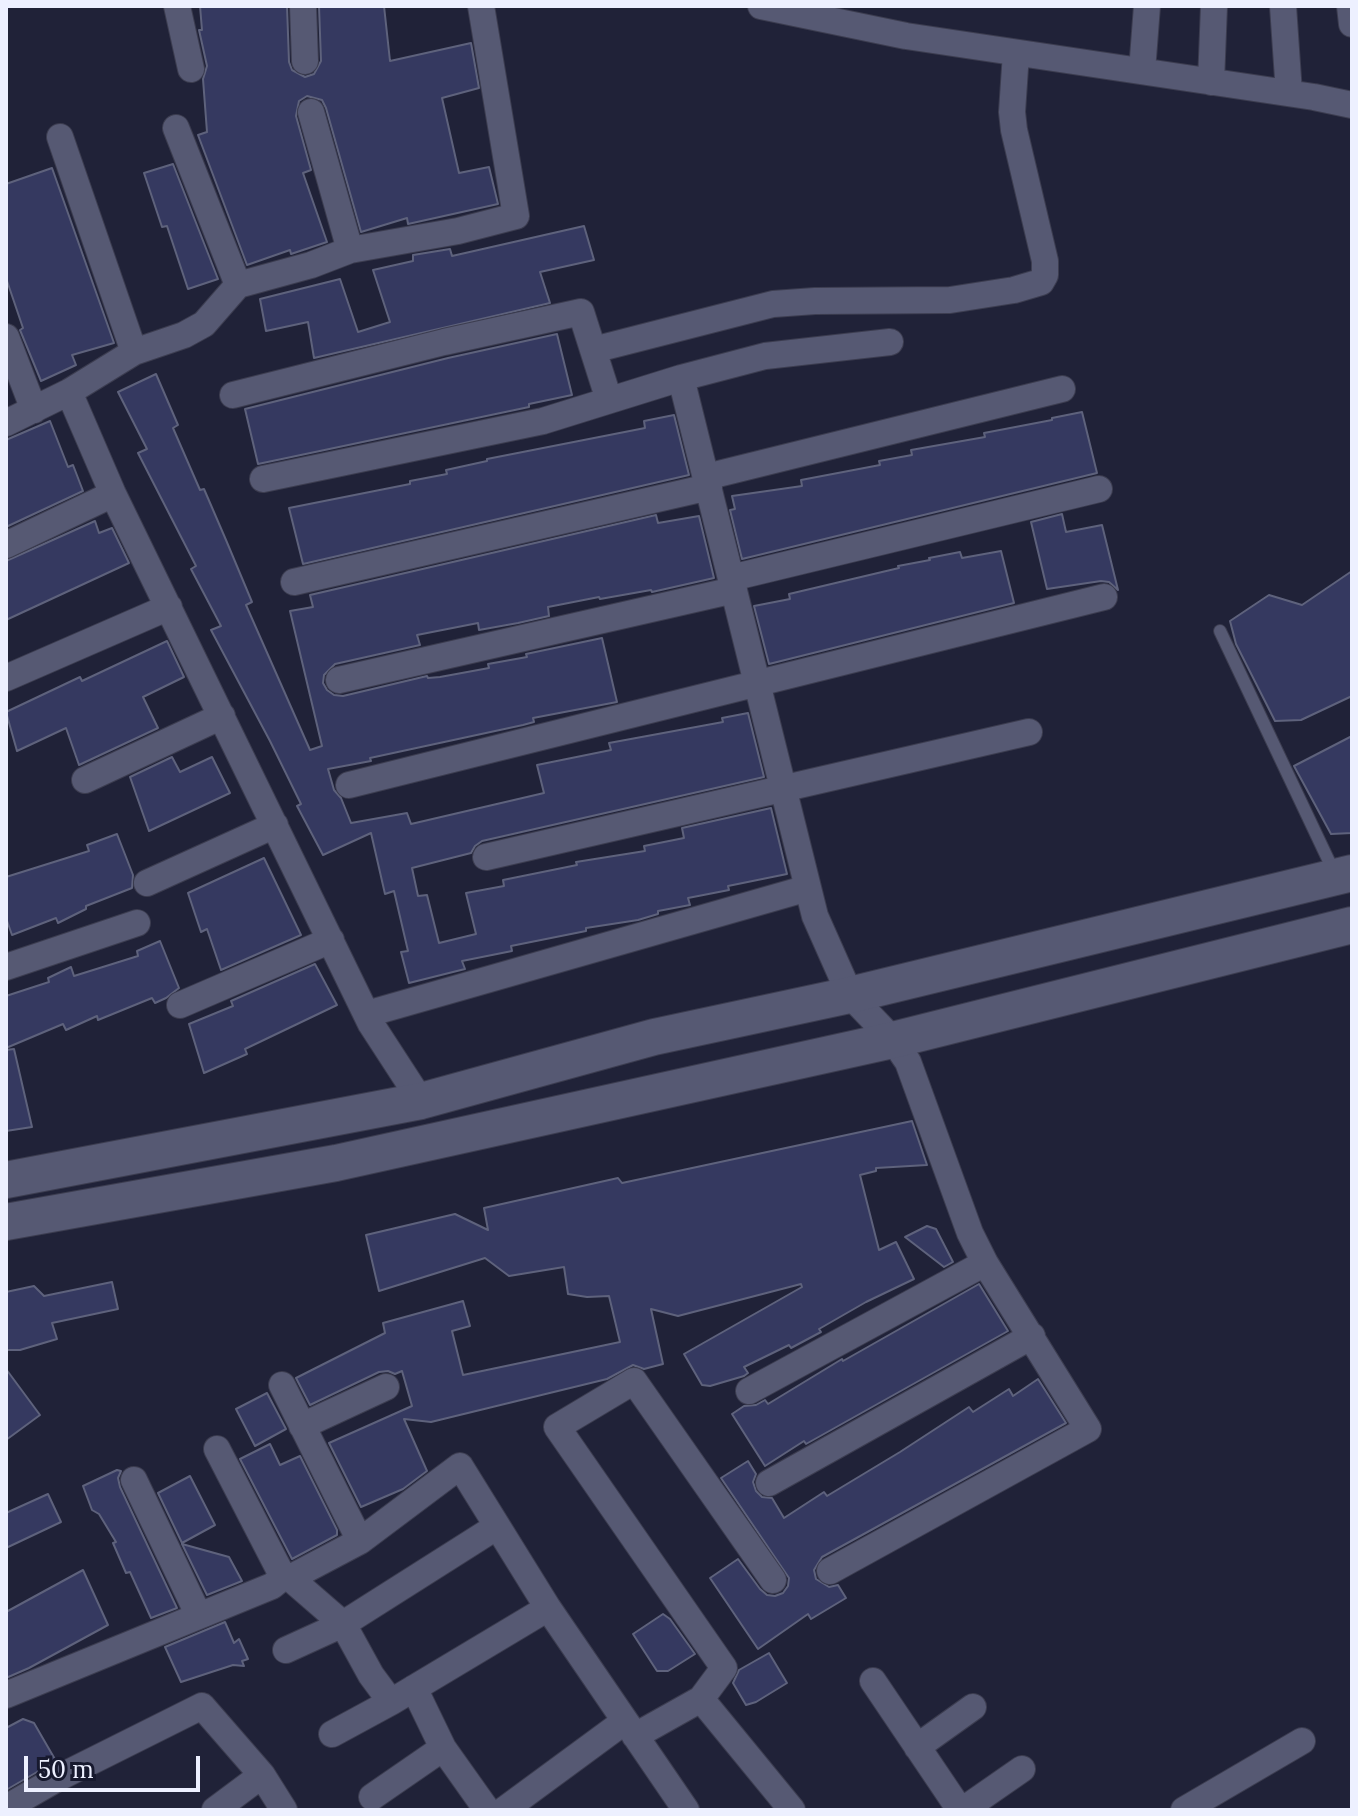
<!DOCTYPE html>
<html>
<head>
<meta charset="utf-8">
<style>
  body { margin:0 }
  #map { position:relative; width:1358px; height:1816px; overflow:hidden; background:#202238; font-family:Lora,serif }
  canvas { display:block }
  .frame { position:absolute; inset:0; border:8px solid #edf0ff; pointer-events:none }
  .scale { position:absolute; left:24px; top:1756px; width:176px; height:36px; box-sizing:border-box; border:4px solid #edf0ff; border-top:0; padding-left:10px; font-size:24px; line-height:28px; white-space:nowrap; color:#edf0ff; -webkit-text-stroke:6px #17192e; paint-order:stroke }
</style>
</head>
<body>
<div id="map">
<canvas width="1358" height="1816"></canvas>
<div class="frame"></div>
<div class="scale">50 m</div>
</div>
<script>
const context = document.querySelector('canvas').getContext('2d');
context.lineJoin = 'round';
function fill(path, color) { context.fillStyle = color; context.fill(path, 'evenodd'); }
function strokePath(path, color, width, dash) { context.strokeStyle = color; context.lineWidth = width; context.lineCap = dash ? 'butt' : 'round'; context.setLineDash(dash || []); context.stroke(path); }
const building = new Path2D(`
  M 200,6 L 287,6 L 289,62 L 292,70 L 305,77 L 314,74 L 321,61 L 319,6 L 384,6 L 390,61 L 471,43 L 479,88 L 442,98 L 459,173 L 489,167 L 498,204 L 408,224 L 407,218 L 361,232 L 326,108 L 322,100 L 307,96 L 299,101 L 296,116 L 311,170 L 303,173 L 327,242 L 291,254 L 290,250 L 247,265 L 198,135 L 207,132 L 203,79 L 207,66 L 199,30 L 202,30 Z
  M 173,164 L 218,279 L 188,289 L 167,226 L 162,227 L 144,173 Z
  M 52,168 L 114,343 L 72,355 L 76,365 L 41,381 L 20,330 L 23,328 L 6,278 L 6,184 Z
  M 584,226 L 594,260 L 540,272 L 550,303 L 314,358 L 308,322 L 266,331 L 260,299 L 340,279 L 358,332 L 390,322 L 373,270 L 413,261 L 413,255 L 450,249 L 452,256 Z
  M 557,334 L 572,395 L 529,404 L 529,407 L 258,464 L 245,409 L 448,358 Z
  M 156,374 L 178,425 L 173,428 L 200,490 L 204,489 L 226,540 L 252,602 L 246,605 L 310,750 L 322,746 L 290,611 L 313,607 L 310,595 L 656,515 L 658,523 L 699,516 L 714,578 L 652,592 L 651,590 L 600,599 L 599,597 L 548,607 L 549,616 L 518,623 L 479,630 L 478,623 L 417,635 L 420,645 L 335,664 L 324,675 L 323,683 L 327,690 L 334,695 L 343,696 L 427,676 L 428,678 L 440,677 L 489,668 L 488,664 L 527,657 L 526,654 L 602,638 L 617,702 L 533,718 L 534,722 L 523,725 L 370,758 L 371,761 L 328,769 L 334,790 L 341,798 L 351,823 L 407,813 L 411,824 L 544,793 L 537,765 L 611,750 L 609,743 L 723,722 L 722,718 L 748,713 L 764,777 L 482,841 L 475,846 L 471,853 L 412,868 L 418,896 L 427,895 L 439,943 L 476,934 L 466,893 L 504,886 L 503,880 L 577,865 L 576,862 L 645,851 L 644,846 L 684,838 L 682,828 L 771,808 L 787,874 L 728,886 L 729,890 L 688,898 L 690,905 L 658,911 L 658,914 L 638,920 L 586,928 L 586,931 L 511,946 L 512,951 L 462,961 L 465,969 L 409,983 L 401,952 L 408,951 L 394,891 L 385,894 L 371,833 L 323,855 L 297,806 L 301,804 L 270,741 L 211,630 L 221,626 L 191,569 L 196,566 L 138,453 L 147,449 L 118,392 Z
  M 1082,412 L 1097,473 L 742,559 L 730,510 L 735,509 L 732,496 L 802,486 L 801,480 L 880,465 L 879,461 L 912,455 L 911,450 L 985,437 L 984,433 L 1052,420 L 1052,418 Z
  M 674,415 L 689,475 L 303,564 L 289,508 L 410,484 L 410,481 L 447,474 L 446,470 L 487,461 L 487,459 L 645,428 L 644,421 Z
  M 50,421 L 68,467 L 73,465 L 83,491 L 6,527 L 6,440 Z
  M 1062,514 L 1066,532 L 1102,525 L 1118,590 L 1109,582 L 1101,581 L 1047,589 L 1031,522 Z
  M 95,521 L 99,533 L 112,528 L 129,563 L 6,620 L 6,561 Z
  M 1001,551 L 1014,603 L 769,664 L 754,606 L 790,599 L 789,594 L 899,568 L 898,566 L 930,560 L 929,558 L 960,552 L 962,558 Z
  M 1352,571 L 1352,696 L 1301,720 L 1275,721 L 1236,644 L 1230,621 L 1269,595 L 1302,605 Z
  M 167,641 L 184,677 L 143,697 L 158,728 L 79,765 L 66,728 L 17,751 L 6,712 L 80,677 L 82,681 Z
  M 1352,736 L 1352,833 L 1331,834 L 1294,766 Z
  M 172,757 L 180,772 L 212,757 L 230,793 L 149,831 L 130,777 Z
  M 117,834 L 133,875 L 132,888 L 86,906 L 86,909 L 58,923 L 56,918 L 12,935 L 6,918 L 6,877 L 89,851 L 87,845 Z
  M 264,858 L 301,935 L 221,970 L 207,929 L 201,932 L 188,893 Z
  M 160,941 L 179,988 L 166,998 L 155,1003 L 152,998 L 98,1020 L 97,1016 L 66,1030 L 63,1024 L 6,1048 L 6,996 L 49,982 L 48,978 L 71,967 L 74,976 L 138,956 L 137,951 Z
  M 315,964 L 337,1005 L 245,1049 L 247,1054 L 204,1073 L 189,1024 L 233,1006 L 231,1001 Z
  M 14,1049 L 32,1127 L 6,1131 L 6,1050 Z
  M 912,1121 L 927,1165 L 876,1168 L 876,1171 L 860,1175 L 879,1250 L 896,1242 L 914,1279 L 866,1302 L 819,1329 L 821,1332 L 791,1348 L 789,1345 L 744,1367 L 748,1373 L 744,1376 L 710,1386 L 702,1385 L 684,1354 L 802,1287 L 801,1284 L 678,1316 L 651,1309 L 663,1364 L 644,1369 L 633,1365 L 607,1379 L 431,1422 L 404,1419 L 427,1471 L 403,1489 L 361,1507 L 329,1443 L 412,1406 L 402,1371 L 395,1374 L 388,1371 L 379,1372 L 310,1405 L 296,1378 L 385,1333 L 383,1323 L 463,1301 L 470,1326 L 452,1331 L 463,1375 L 620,1342 L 609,1296 L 587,1297 L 568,1294 L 564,1267 L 509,1276 L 485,1258 L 379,1291 L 366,1235 L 455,1214 L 488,1230 L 484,1208 L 618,1178 L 622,1183 Z
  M 927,1226 L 936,1229 L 953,1262 L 944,1267 L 905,1237 Z
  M 112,1282 L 118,1309 L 52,1323 L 57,1339 L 20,1350 L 6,1350 L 6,1292 L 34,1286 L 44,1296 Z
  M 979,1284 L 1008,1331 L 806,1444 L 804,1441 L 765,1466 L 732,1414 L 744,1406 L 756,1405 L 765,1400 L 768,1404 L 842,1359 L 843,1361 Z
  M 6,1369 L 40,1415 L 6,1440 Z
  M 1038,1379 L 1066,1423 L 822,1557 L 814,1570 L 816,1579 L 829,1587 L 838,1585 L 846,1598 L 811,1619 L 808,1614 L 758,1649 L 710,1578 L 738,1559 L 760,1589 L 767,1595 L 775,1596 L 783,1593 L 788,1586 L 789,1578 L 721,1478 L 748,1461 L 756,1474 L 753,1482 L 756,1491 L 762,1497 L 772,1498 L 784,1518 L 824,1492 L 827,1496 L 900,1452 L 969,1407 L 973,1412 L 1009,1389 L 1013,1396 Z
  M 267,1393 L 286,1429 L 255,1446 L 236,1409 Z
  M 270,1444 L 280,1465 L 300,1456 L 337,1530 L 337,1535 L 292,1559 L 240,1459 Z
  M 117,1470 L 121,1471 L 118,1478 L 120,1487 L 177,1608 L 151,1618 L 130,1572 L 126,1573 L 113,1543 L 116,1542 L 99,1514 L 92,1510 L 83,1486 Z
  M 190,1476 L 215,1525 L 182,1543 L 158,1493 Z
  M 48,1494 L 61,1522 L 6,1548 L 6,1513 Z
  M 182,1544 L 229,1557 L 242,1581 L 207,1595 Z
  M 83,1570 L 108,1625 L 29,1668 L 6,1678 L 6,1612 Z
  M 663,1614 L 670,1619 L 695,1654 L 668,1671 L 657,1671 L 633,1634 Z
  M 225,1622 L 234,1643 L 239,1639 L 248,1659 L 242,1661 L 244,1666 L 233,1665 L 181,1682 L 165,1647 Z
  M 769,1653 L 787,1683 L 756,1702 L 746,1705 L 733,1683 L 739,1670 Z
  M 23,1719 L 34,1723 L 56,1761 L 6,1790 L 6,1728 Z`);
const lane = new Path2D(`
  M 1220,631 L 1335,874`);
const street = new Path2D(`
  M 177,6 L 191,69
  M 303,6 L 305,61
  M 761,6 L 906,36 L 1314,97 L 1352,105
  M 1283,6 L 1289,93
  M 1350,6 L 1352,24
  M 1142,71 L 1147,6
  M 1211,82 L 1214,6
  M 311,112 L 350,250
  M 176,128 L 238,285
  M 60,137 L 134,352
  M 6,337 L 34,410
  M 593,350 L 773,304 L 815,301 L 950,300 L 1014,290 L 1041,282 L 1045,275 L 1045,261 L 1014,130 L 1012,112 L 1016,53
  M 681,378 L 765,356 L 890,342
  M 69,392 L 113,494 L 371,1024 L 421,1101
  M 233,395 L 444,342 L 581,312 L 609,400
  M 6,423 L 69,392 L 134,352 L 184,335 L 204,324 L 238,285 L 311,265 L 350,250 L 458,231 L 516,216 L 481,6
  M 706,477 L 1062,389
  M 263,479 L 543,421 L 681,378 L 815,916 L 850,995 L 893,1040 L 908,1062 L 970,1233 L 985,1263 L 1088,1429 L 830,1571
  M 6,545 L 113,494
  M 731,578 L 1099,489
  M 294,582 L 709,487
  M 6,678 L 169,607
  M 339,680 L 734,590
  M 85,780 L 222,716
  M 349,785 L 1104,597
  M 486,857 L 1029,732
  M 147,883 L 275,825
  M 6,967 L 137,923
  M 180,1005 L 331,940
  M 367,1014 L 808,888
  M 282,1385 L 360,1541
  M 749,1391 L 985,1263
  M 302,1426 L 386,1387
  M 217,1449 L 283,1577
  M 134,1480 L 198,1614
  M 769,1483 L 1032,1336
  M 290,1578 L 343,1624 L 371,1675 L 391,1702 L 548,1608
  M 286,1650 L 343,1624 L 496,1527
  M 873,1681 L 960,1810
  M 414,1688 L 443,1748 L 487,1810
  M 6,1695 L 272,1586 L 283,1577 L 290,1578 L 360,1541 L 460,1466 L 548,1608 L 686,1810
  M 701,1699 L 792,1810
  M 332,1734 L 391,1702
  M 635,1736 L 701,1699 L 724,1668 L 557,1427 L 634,1381 L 773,1580
  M 917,1747 L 973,1707
  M 372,1797 L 443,1748
  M 6,1808 L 58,1778 L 202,1706 L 262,1775
  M 215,1810 L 262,1775 L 284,1810
  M 504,1810 L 625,1721
  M 963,1810 L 1022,1769
  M 1184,1810 L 1302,1741`);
const secondary = new Path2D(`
  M 6,1180 L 421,1101 L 654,1037 L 850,995 L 1352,873
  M 6,1222 L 336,1163 L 893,1040 L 1352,925`);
fill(building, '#353960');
strokePath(building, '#5e627c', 2);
strokePath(lane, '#3c3d50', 14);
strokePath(street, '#3c3d50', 28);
strokePath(secondary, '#3c3d50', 38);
strokePath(lane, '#565973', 12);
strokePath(street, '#565973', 26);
strokePath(secondary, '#565973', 36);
</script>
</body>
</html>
